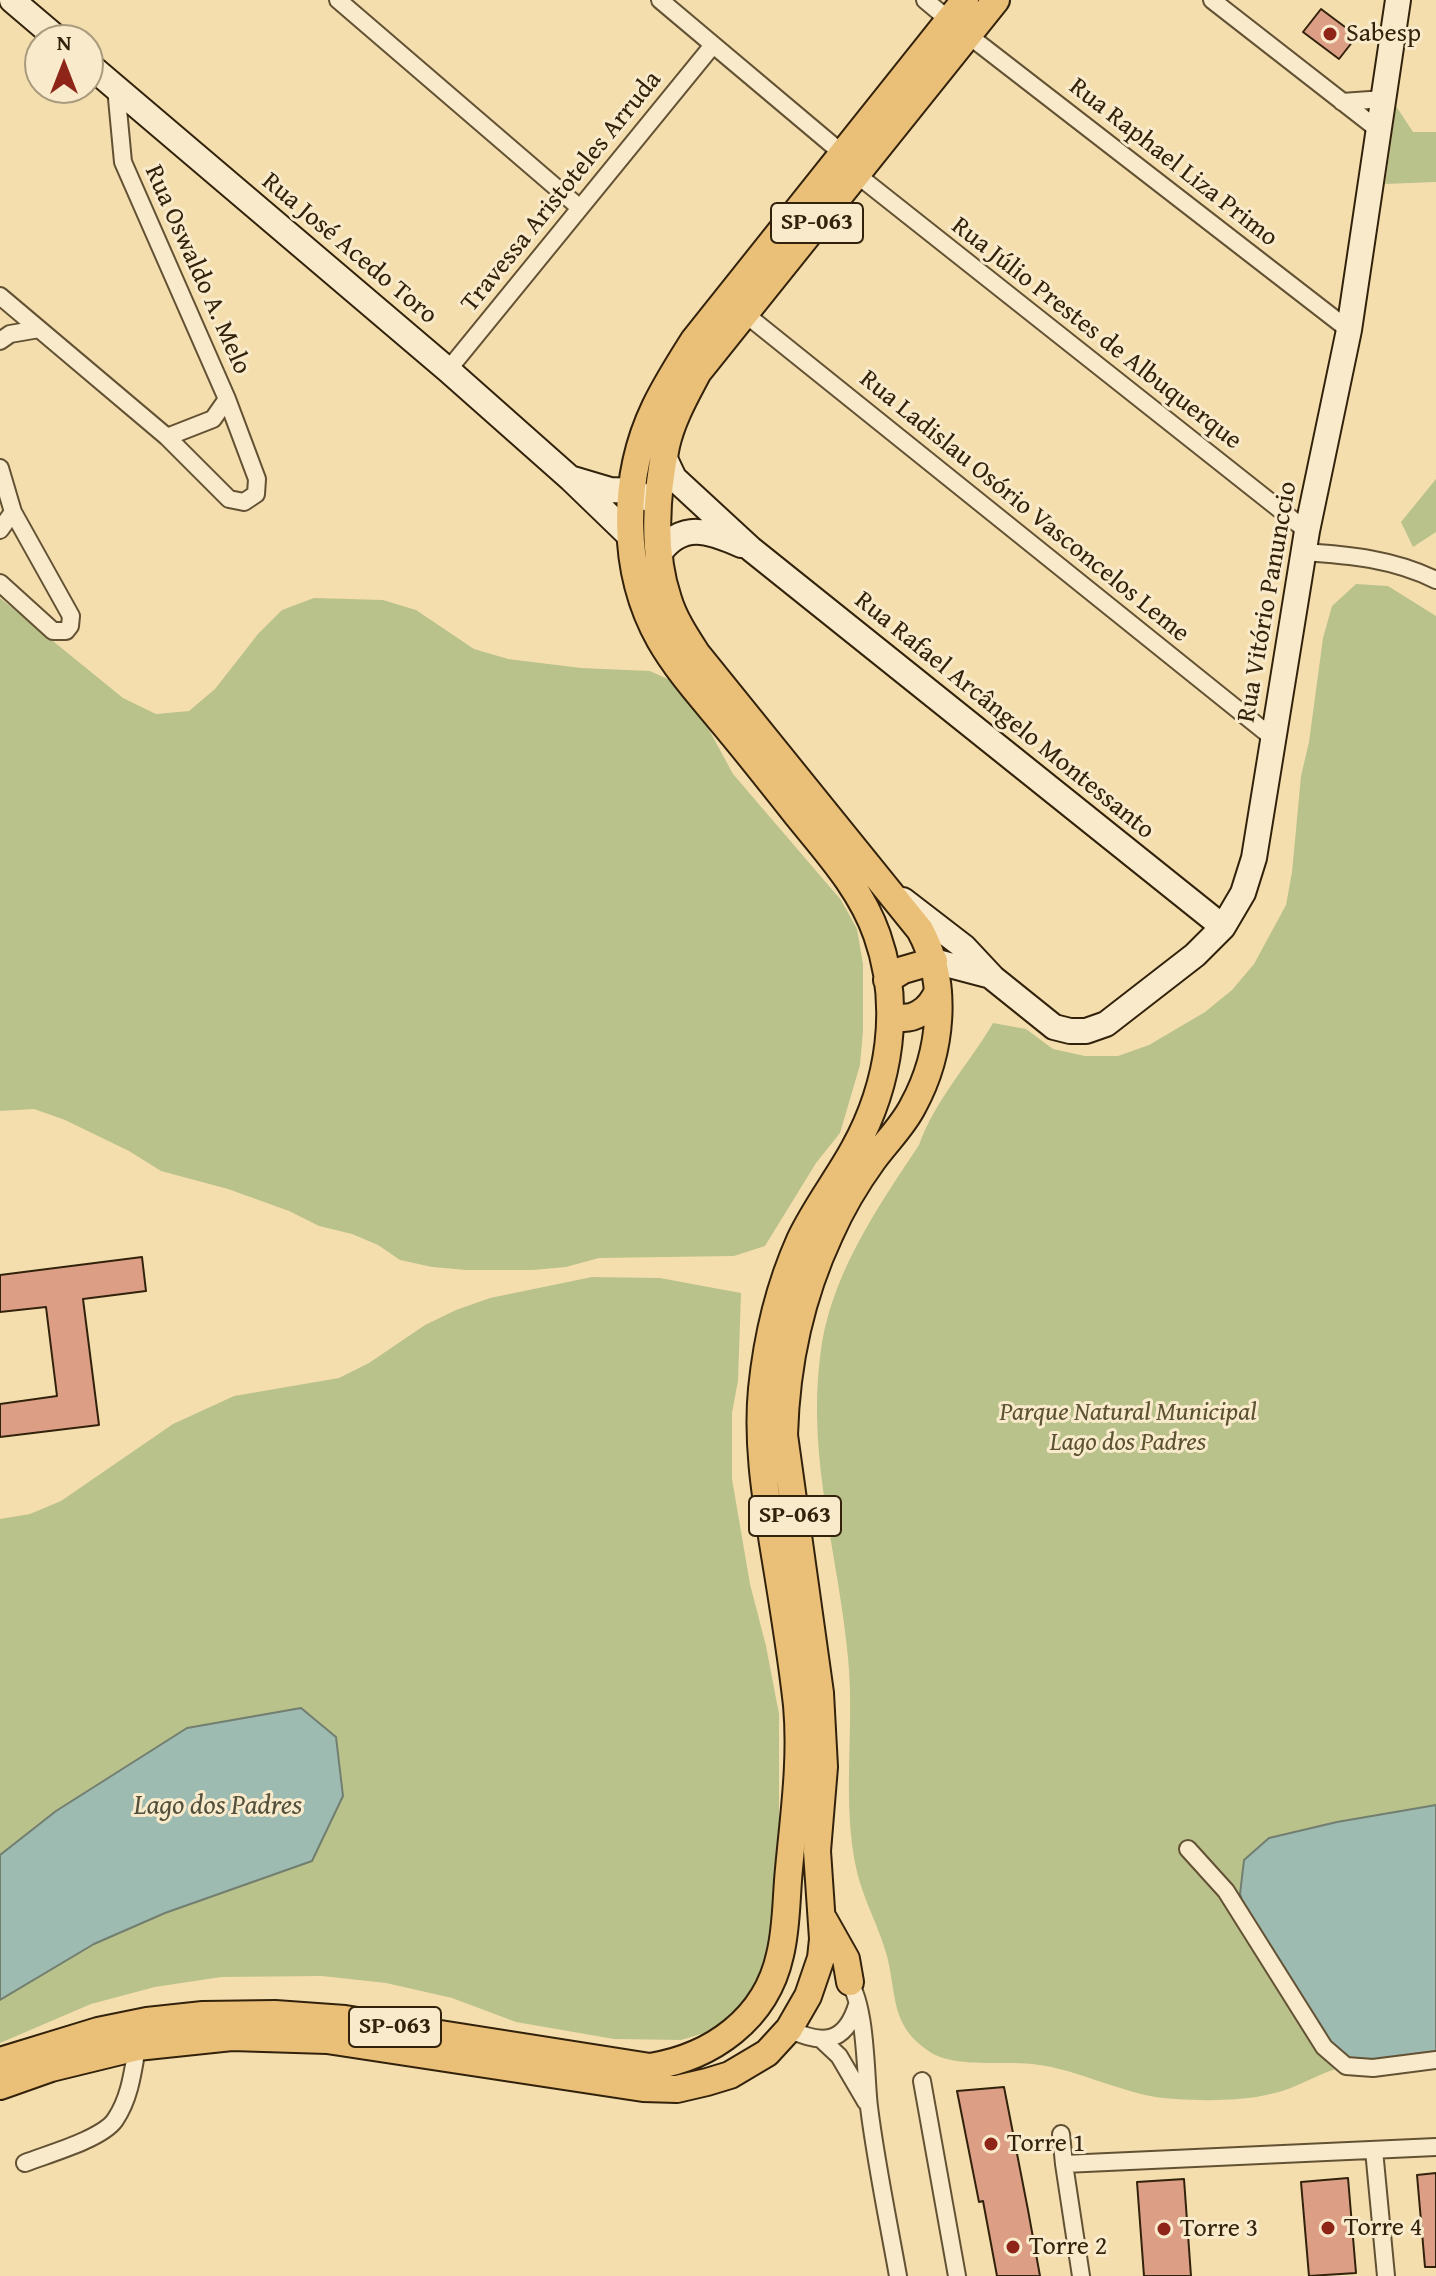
<!DOCTYPE html>
<html>
<head>
<meta charset="utf-8">
<style>
  body { margin:0 }
  #map { position:relative; width:1436px; height:2276px; overflow:hidden; background:#f5deae; font-family:"Gentium Book Plus",serif }
  canvas { display:block }
  .north { position:absolute; left:24px; top:24px; width:80px; height:80px; box-sizing:border-box; background:#f8eaca; border:2px solid #a99a7e; border-radius:50%; rotate:0deg; font-size:22px; font-weight:700; line-height:32px; text-align:center; color:#32220b }
  .north::after { content:''; display:block; margin:auto; width:28px; height:36px; background:#8f2418; clip-path:polygon(50% 0,100% 100%,50% 72%,0 100%) }
</style>
</head>
<body>
<div id="map">
<canvas width="1436" height="2276"></canvas>
<div class="north">N</div>
</div>
<script>
const context = document.querySelector('canvas').getContext('2d');
context.lineJoin = 'round';
function fill(path, color) { context.fillStyle = color; context.fill(path, 'evenodd'); }
function strokePath(path, color, width, dash) { context.strokeStyle = color; context.lineWidth = width; context.lineCap = dash ? 'butt' : 'round'; context.setLineDash(dash || []); context.stroke(path); }
function write(font, color, halo, rows, align = 'center') {
  context.font = font + ' "Gentium Book Plus",serif'; context.lineWidth = 6; context.setLineDash([]); context.textBaseline = 'middle'; context.strokeStyle = halo; context.fillStyle = color; for (const [text, x, y, turn = 0] of rows) {
    context.save(); context.translate(x, y); context.rotate((+turn || 0) * Math.PI / 180); context.textAlign = isNaN(turn) ? turn : align; if (halo) context.strokeText(text, 0, 0); context.fillText(text, 0, 0); context.restore();
  }
}
const green = new Path2D(`
  M 1396,106 L 1413,132 L 1436,132 L 1436,182 L 1385,184 Z
  M 1436,479 L 1436,532 L 1413,547 L 1401,522 Z
  M 1356,584 L 1388,586 L 1436,616 L 1436,2060 C 1407,2062 1376,2061 1347,2066 C 1321,2071 1297,2089 1271,2094 C 1242,2101 1205,2101 1175,2099 C 1126,2097 1081,2069 1032,2064 C 1004,2061 954,2068 930,2052 C 890,2026 897,1996 887,1956 C 879,1927 864,1901 857,1872 C 841,1803 855,1728 848,1658 C 839,1557 807,1460 820,1357 C 829,1277 876,1210 919,1145 C 935,1100 969,1064 993,1023 L 1026,1029 L 1053,1049 L 1085,1056 L 1118,1056 L 1149,1045 L 1205,1012 L 1232,990 L 1254,964 L 1286,905 L 1292,872 L 1301,776 L 1309,742 L 1323,638 L 1332,606 Z
  M 0,598 L 123,698 L 156,714 L 189,711 L 215,689 L 258,634 L 282,610 L 314,598 L 383,600 L 416,610 L 474,649 L 508,659 L 581,668 L 650,671 L 681,685 L 700,713 L 733,774 L 841,900 L 857,929 L 863,964 L 863,1031 L 860,1065 L 840,1133 L 816,1163 L 765,1246 L 734,1256 L 599,1258 L 566,1267 L 533,1270 L 466,1270 L 432,1267 L 400,1260 L 378,1245 L 352,1234 L 319,1226 L 289,1211 L 228,1189 L 161,1171 L 129,1151 L 65,1120 L 34,1109 L 0,1111 Z
  M 592,1277 L 660,1278 L 741,1293 L 738,1381 L 732,1413 L 732,1479 L 750,1584 L 766,1646 L 779,1714 L 779,1848 L 771,1947 L 759,1979 L 738,2007 L 714,2030 L 681,2040 L 614,2039 L 516,2022 L 452,1998 L 386,1983 L 322,1976 L 221,1977 L 155,1987 L 91,2004 L 0,2043 L 0,1519 L 30,1514 L 61,1501 L 173,1424 L 234,1396 L 339,1378 L 369,1363 L 425,1325 L 456,1310 L 490,1298 Z`);
const water = new Path2D(`
  M 301,1708 L 336,1737 L 343,1796 L 312,1861 L 165,1913 L 94,1944 L 0,2000 L 0,1855 L 56,1811 L 187,1728 Z
  M 1436,1805 L 1436,2060 L 1346,2066 L 1250,1927 L 1240,1894 L 1244,1860 L 1269,1838 L 1337,1822 Z`);
const building = new Path2D(`
  M 1321,9 L 1357,36 L 1339,59 L 1303,32 Z
  M 142,1257 L 146,1291 L 83,1299 L 99,1425 L 0,1437 L 0,1404 L 57,1396 L 46,1307 L 0,1312 L 0,1275 Z
  M 1004,2087 L 1028,2210 L 1040,2276 L 997,2276 L 983,2201 L 979,2202 L 957,2091 Z
  M 1436,2173 L 1436,2267 L 1425,2267 L 1417,2175 Z
  M 1348,2178 L 1356,2273 L 1309,2276 L 1301,2182 Z
  M 1184,2179 L 1191,2276 L 1144,2276 L 1137,2182 Z`);
const street = new Path2D(`
  M 338,0 L 580,208
  M 660,0 L 843,154
  M 925,0 L 949,20
  M 1212,0 L 1380,131
  M 968,35 L 1349,330
  M 1342,102 L 1384,99
  M 856,174 L 1307,531
  M 0,296 L 167,437 L 213,419 L 227,399 L 123,162 L 116,88
  M 744,313 L 1273,738
  M 0,341 L 10,334 L 39,329
  M 448,370 L 713,45
  M 167,437 L 229,499 L 244,502 L 256,494 L 257,479 L 227,399
  M 0,468 L 13,512 L 71,616 L 70,626 L 66,631 L 53,631 L 0,583
  M 0,530 L 13,512
  M 1303,552 C 1350,555 1393,559 1436,580
  M 1188,1849 L 1226,1891 L 1324,2047 L 1346,2066 L 1373,2068 L 1436,2060
  M 845,1976 C 867,2000 865,2074 869,2107 C 876,2163 888,2220 898,2276
  M 789,2029 C 822,2045 845,2044 857,2005
  M 823,2041 L 839,2056 L 866,2102
  M 922,2081 L 957,2276
  M 1061,2134 L 1064,2164
  M 1374,2150 L 1386,2276
  M 25,2163 C 48,2154 102,2139 115,2120 C 130,2098 133,2071 137,2047
  M 1081,2276 L 1064,2164 L 1436,2147`);
const secondary = new Path2D(`
  M 12,0 L 59,40
  M 88,64 L 448,370 L 571,479 L 630,536
  M 665,459 L 674,478 L 751,549 L 1223,927
  M 573,479 L 610,490 L 633,491 L 649,499
  M 659,554 C 682,521 709,531 741,545
  M 903,900 L 964,947 L 993,978 L 1054,1027 L 1070,1031 L 1086,1031 L 1106,1024 L 1195,955 L 1223,927 L 1243,893 L 1254,858 L 1307,531 L 1349,330 L 1398,0
  M 934,961 L 987,975`);
const primary = new Path2D(`
  M 887,980 L 903,970 L 934,961
  M 891,1015 C 912,1024 930,1010 938,991
  M 824,1920 L 846,1959 L 850,1982
  M 0,2061 L 98,2031 L 147,2021 L 203,2015 L 275,2014 L 345,2019 L 650,2067 C 712,2057 766,2019 780,1955 C 787,1927 786,1898 789,1869 C 794,1815 802,1759 797,1705 C 791,1651 782,1597 773,1543 C 765,1492 757,1441 762,1389 C 767,1339 779,1287 800,1240 C 815,1208 837,1180 854,1149 C 890,1084 902,1006 877,935 C 861,889 827,852 797,815 C 771,782 745,749 718,717 C 698,693 676,668 660,640 C 621,571 621,478 655,407 C 666,384 680,362 694,340 L 965,0
  M 0,2086 L 51,2068 L 137,2047 L 232,2037 L 327,2040 L 643,2088 L 677,2089 L 707,2082 L 730,2075 L 767,2053 L 789,2029 L 808,1996 L 821,1958 L 823,1939 L 817,1851 L 824,1767 L 820,1693 L 784,1435 C 786,1365 800,1298 830,1234 C 841,1209 857,1182 873,1160 C 886,1142 903,1126 913,1106 C 942,1053 949,983 920,930 L 697,654 C 686,637 674,619 668,599 C 652,552 656,494 666,446 C 672,419 686,395 698,372 L 996,0`);
const markers = [
  [1330,34,8,"#8f2418"],
  [991,2144,8,"#8f2418"],
  [1328,2228,8,"#8f2418"],
  [1164,2229,8,"#8f2418"],
  [1013,2247,8,"#8f2418"]
];
const shields = [
  [817,223,92],
  [795,1516,92],
  [395,2027,92]
];
const shieldNames = [
  ["SP-063",817,223],
  ["SP-063",795,1516],
  ["SP-063",395,2027]
];
const poiNames = [
  ["Sabesp",1346,34],
  ["Torre 1",1007,2144],
  ["Torre 4",1344,2228],
  ["Torre 3",1180,2229],
  ["Torre 2",1029,2247]
];
const streetNames = [
  ["Rua Raphael Liza Primo",1173,163,38],
  ["Travessa Aristoteles Arruda",562,192,-51],
  ["Rua José Acedo Toro",349,249,40],
  ["Rua Oswaldo A. Melo",197,270,66],
  ["Rua Júlio Prestes de Albuquerque",1096,334,38],
  ["Rua Ladislau Osório Vasconcelos Leme",1024,507,39],
  ["Rua Vitório Panunccio",1268,602,-80],
  ["Rua Rafael Arcângelo Montessanto",1004,716,39]
];
const parkNames = [
  ["Parque Natural Municipal",1128,1413],
  ["Lago dos Padres",1128,1443]
];
const waterNames = [
  ["Lago dos Padres",218,1807]
];
fill(green, '#bac28c');
fill(water, '#9dbbb1');
strokePath(water, '#727e6f', 2);
fill(building, '#dc9f86');
strokePath(building, '#32220b', 2);
strokePath(street, '#635134', 20);
strokePath(secondary, '#32220b', 28);
strokePath(primary, '#32220b', 30);
strokePath(street, '#f8eaca', 16);
strokePath(secondary, '#f8eaca', 24);
strokePath(primary, '#eabf77', 26);
for (const [x, y, r, color] of markers) { const dot = new Path2D(); dot.arc(x, y, r, 0, 2 * Math.PI); context.fillStyle = color; context.fill(dot); strokePath(dot, '#f8eaca', 3); }
for (const [x, y, w] of shields) { const box = new Path2D(); box.roundRect(x - w / 2, y - 20, w, 40, 6); context.fillStyle = '#f8eaca'; context.fill(box); strokePath(box, '#32220b', 2); }
write('bold 24px', '#32220b', null, shieldNames);
write('26px', '#32220b', '#f8eaca', poiNames, 'left');
write('26px', '#32220b', '#f8eaca', streetNames);
write('italic 26px', '#5b5232', '#f8eaca', parkNames);
write('italic 28px', '#52503d', '#f8eaca', waterNames);
</script>
</body>
</html>
